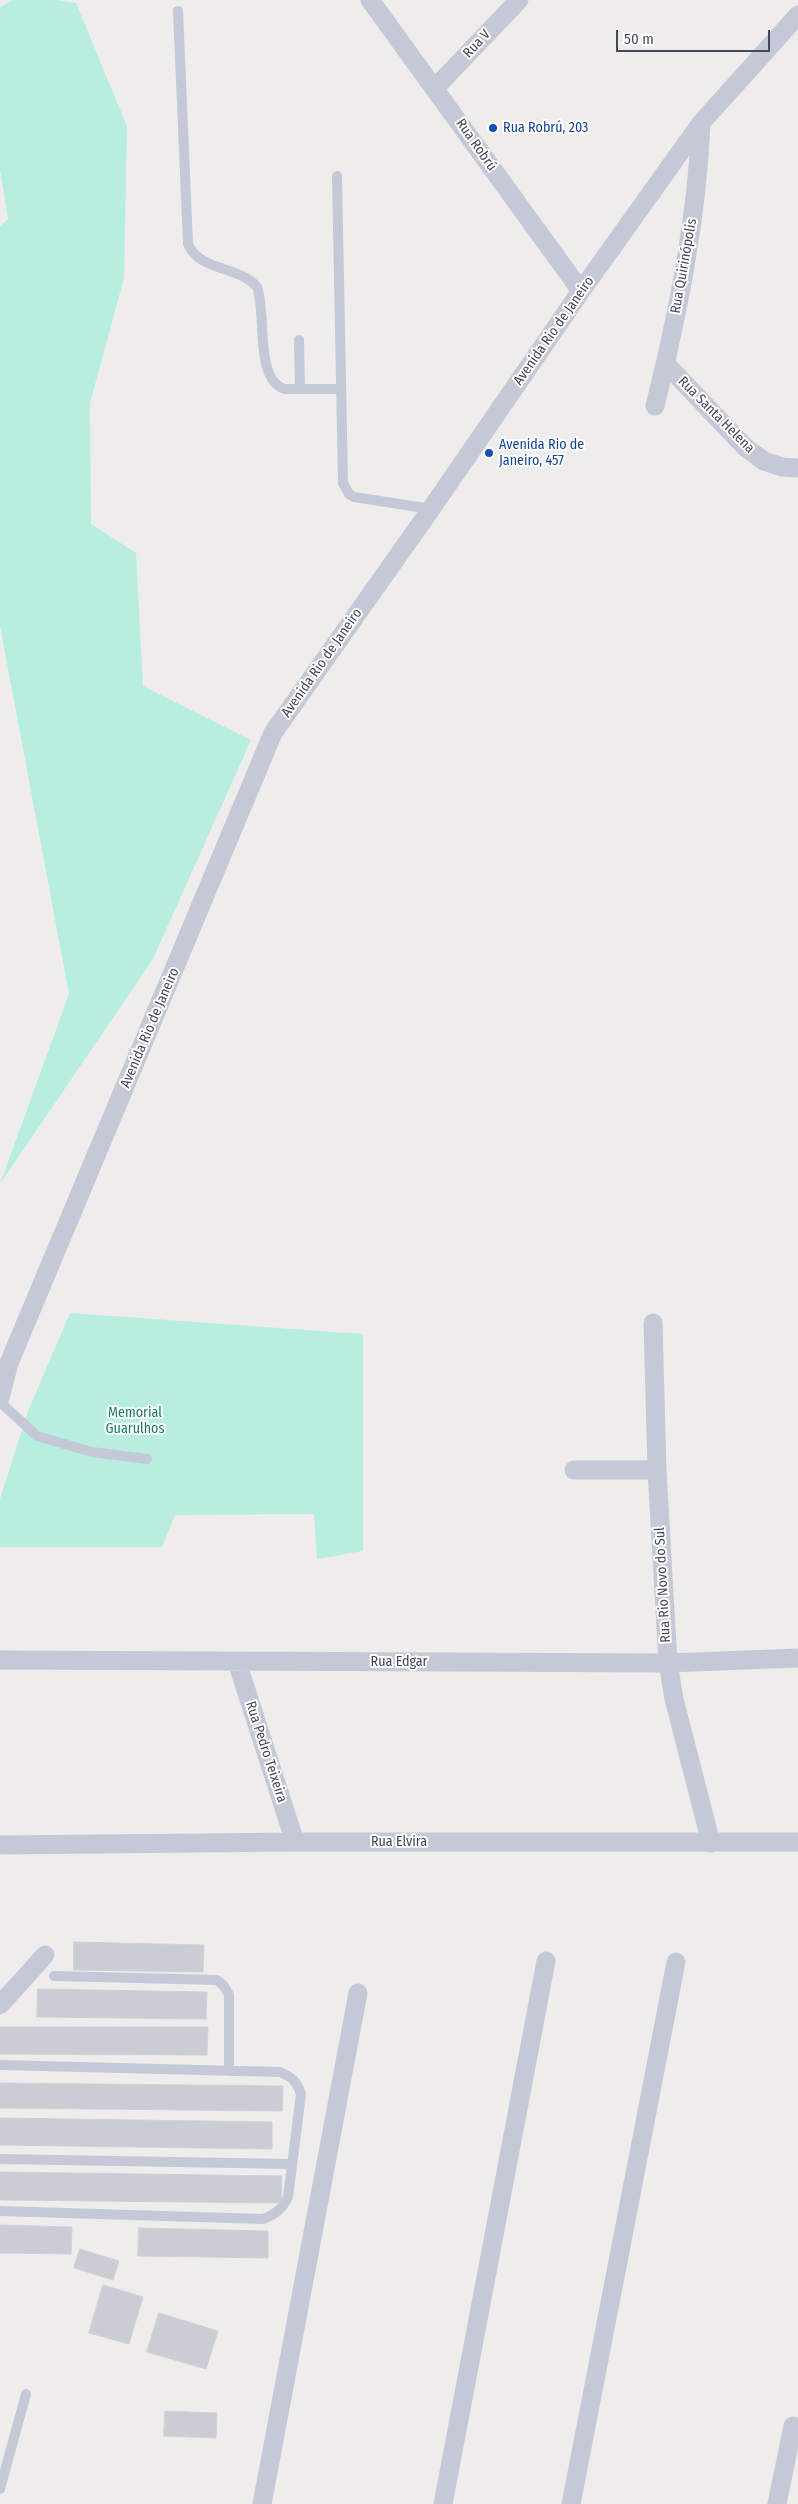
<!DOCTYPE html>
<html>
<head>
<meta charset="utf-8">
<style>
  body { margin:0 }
  #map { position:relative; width:798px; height:2504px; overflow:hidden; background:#efedec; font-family:"Fira Sans Condensed",sans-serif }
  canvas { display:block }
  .scale { position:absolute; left:616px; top:30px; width:154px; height:22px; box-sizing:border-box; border:2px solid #444859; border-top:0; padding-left:6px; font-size:15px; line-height:18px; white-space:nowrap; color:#444859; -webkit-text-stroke:4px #fff; paint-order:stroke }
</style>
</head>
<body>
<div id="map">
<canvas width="798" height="2504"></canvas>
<div class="scale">50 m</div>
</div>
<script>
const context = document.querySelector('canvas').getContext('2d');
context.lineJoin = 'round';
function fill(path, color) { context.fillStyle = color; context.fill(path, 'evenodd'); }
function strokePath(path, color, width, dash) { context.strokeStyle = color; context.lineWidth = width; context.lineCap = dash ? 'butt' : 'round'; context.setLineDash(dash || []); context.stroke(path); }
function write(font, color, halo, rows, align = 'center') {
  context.font = font + ' "Fira Sans Condensed",sans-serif'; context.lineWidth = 4; context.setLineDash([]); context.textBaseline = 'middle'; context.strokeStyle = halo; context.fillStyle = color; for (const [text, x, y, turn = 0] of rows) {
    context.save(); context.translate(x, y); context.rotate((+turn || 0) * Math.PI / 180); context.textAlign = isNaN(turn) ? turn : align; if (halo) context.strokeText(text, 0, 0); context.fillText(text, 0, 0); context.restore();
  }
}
const green = new Path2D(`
  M 13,0 L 56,0 L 76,3 L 127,126 L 124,278 L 90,403 L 91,524 L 136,553 L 143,686 L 251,740 L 153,959 L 0,1184 L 69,994 L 0,626 L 0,226 L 8,219 L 0,170 L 0,7 Z
  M 70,1313 L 363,1334 L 363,1551 L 317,1559 L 314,1514 L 175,1515 L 162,1547 L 0,1547 L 0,1499 L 28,1411 Z`);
const building = new Path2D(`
  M 74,1942 L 204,1945 L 203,1972 L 74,1970 Z
  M 38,1989 L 207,1992 L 206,2019 L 37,2017 Z
  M 0,2027 L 208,2027 L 207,2055 L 0,2054 Z
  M 0,2083 L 283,2086 L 282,2111 L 0,2108 Z
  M 0,2118 L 272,2122 L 272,2149 L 0,2145 Z
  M 0,2172 L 282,2176 L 281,2203 L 0,2200 Z
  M 0,2225 L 72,2227 L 71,2254 L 0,2253 Z
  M 139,2228 L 268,2231 L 268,2258 L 138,2256 Z
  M 80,2249 L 119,2261 L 113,2280 L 74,2268 Z
  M 103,2285 L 143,2297 L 129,2344 L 89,2333 Z
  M 159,2313 L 218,2331 L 206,2369 L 147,2352 Z
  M 165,2411 L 217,2413 L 216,2438 L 164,2436 Z`);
const lane = new Path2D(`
  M 178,11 L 188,244 C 200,272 238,265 257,287 C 267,313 254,380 285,389 L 341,389
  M 337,176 L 343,483 L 349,494 L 354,497 L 431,509
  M 299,340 L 300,389
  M 0,1402 L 37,1436 L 92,1452 L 147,1459
  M 54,1976 L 217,1980 L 224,1986 L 229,1995 L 229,2071
  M 0,2065 L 280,2072 C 292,2077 297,2082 301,2094 L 288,2197 C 282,2209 276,2214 263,2219 L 0,2211
  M 0,2159 L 292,2164
  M 0,2489 L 26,2394`);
const street = new Path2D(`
  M 370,0 L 581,291
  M 436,87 L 519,0
  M 666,364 L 745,447 L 764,461 L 782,467 L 798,468
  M 655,406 C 678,313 697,219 701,123
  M 653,1323 L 657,1470 L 668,1663 L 674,1699 L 711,1843
  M 0,1398 L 9,1363 L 273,733 L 431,509 L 581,291 L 701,123 L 798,15
  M 574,1470 L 657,1470
  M 0,1660 L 668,1663 L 798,1658
  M 237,1662 L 295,1842
  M 0,1845 L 295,1842 L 798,1842
  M 0,2005 L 45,1955
  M 262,2504 L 358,1993
  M 443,2504 L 546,1961
  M 571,2504 L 676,1962
  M 777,2504 L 793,2426`);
const markers = [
  [493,128,5,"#1a4fb4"],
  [489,453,5,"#1a4fb4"]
];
const streetNames = [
  ["Rua V",477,44,-47],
  ["Rua Robrú",476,145,55],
  ["Rua Quirinópolis",684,266,-80],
  ["Avenida Rio de Janeiro",554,331,-55],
  ["Rua Santa Helena",716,415,45],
  ["Avenida Rio de Janeiro",322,663,-55],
  ["Avenida Rio de Janeiro",150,1028,-67],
  ["Rua Rio Novo do Sul",663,1585,-93],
  ["Rua Edgar",399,1662],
  ["Rua Pedro Teixeira",266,1752,72],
  ["Rua Elvira",399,1842]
];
const transitNames = [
  ["Rua Robrú, 203",503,128],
  ["Avenida Rio de",499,445],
  ["Janeiro, 457",499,461]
];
const parkNames = [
  ["Memorial",135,1413],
  ["Guarulhos",135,1429]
];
fill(green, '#b8eee0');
fill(building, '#cbccd4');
strokePath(building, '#d0d0d8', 1);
strokePath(lane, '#c5c8d7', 10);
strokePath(street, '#c5c8d7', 19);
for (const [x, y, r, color] of markers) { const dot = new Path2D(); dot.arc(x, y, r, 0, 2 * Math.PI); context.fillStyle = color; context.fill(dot); strokePath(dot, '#fff', 2); }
write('14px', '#444859', '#fff', streetNames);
write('14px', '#164399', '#fff', transitNames, 'left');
write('14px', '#167a6b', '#fff', parkNames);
</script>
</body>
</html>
